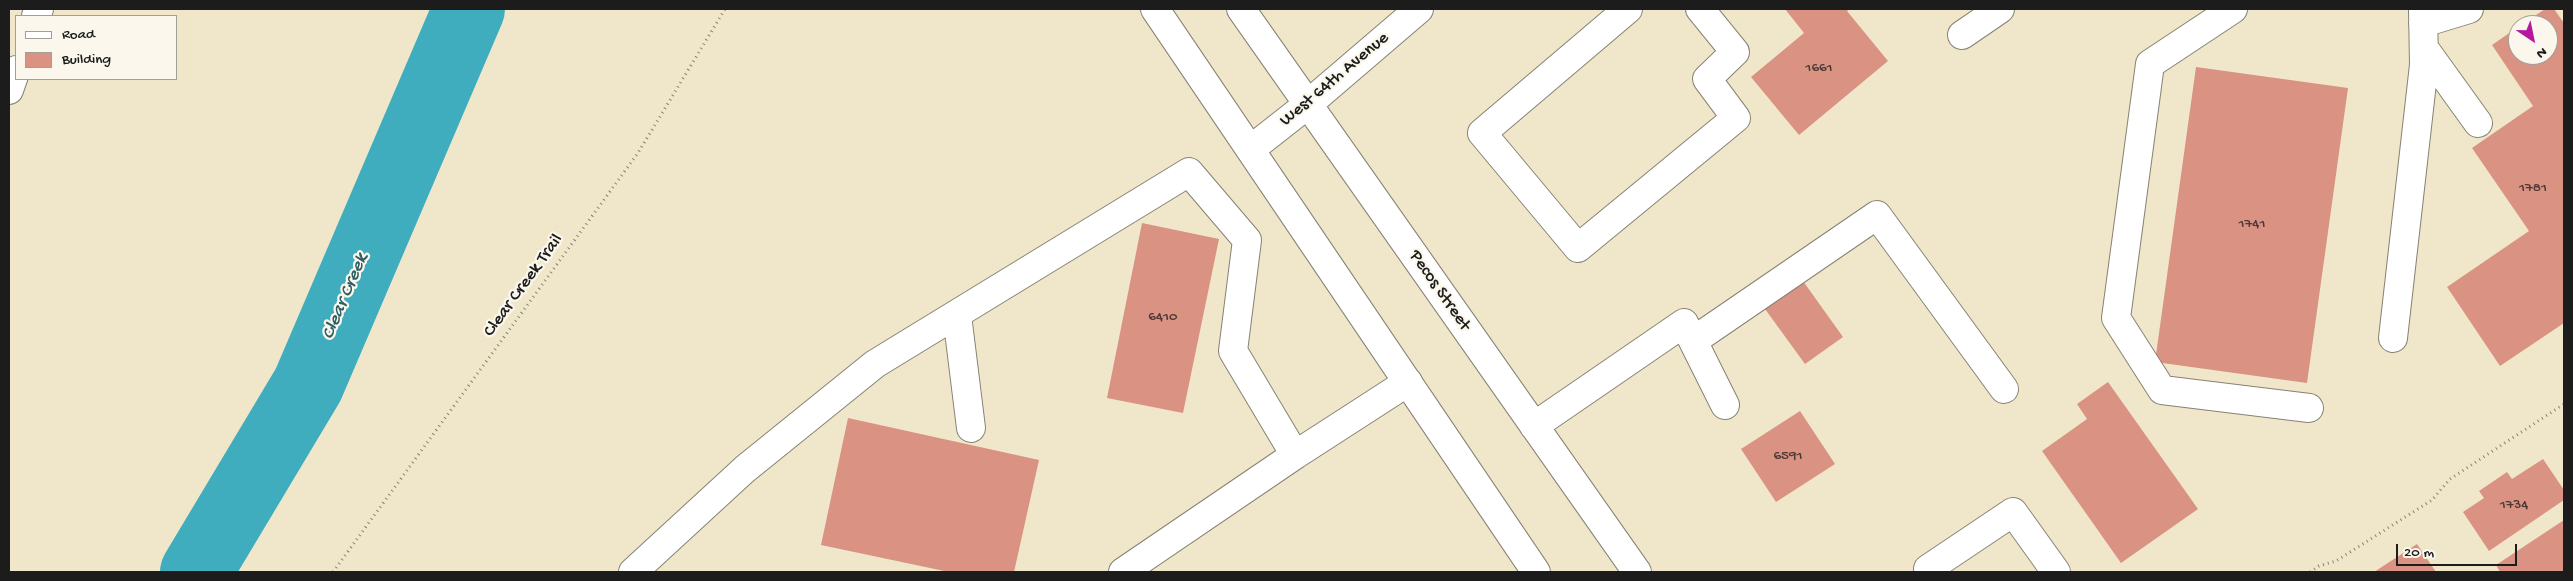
<!DOCTYPE html>
<html>
<head>
<meta charset="utf-8">
<style>
  body { margin:0 }
  #map { position:relative; width:2573px; height:581px; overflow:hidden; background:#f0e7cb; font-family:"Gochi Hand",sans-serif }
  canvas { display:block }
  .frame { position:absolute; inset:0; border:10px solid #1c1c1c; pointer-events:none }
  .legend { position:absolute; left:15px; top:15px; width:162px; height:65px; box-sizing:border-box; background:#fbf7ec; border:1px solid #a29f99; margin:0; padding:6px 9px; list-style:none; font-size:15px; color:#1c1c1c }
  .legend li { display:flex; align-items:center; gap:10px; height:25px }
  .legend b { width:25px; border:1px solid #a29f99 }
  .north { position:absolute; left:2508px; top:15px; width:50px; height:50px; box-sizing:border-box; background:#fbf7ec; border:1px solid #a29f99; border-radius:50%; rotate:146deg; font-size:14px; font-weight:700; line-height:20px; text-align:center; color:#1c1c1c }
  .north::after { content:''; display:block; margin:auto; width:18px; height:22px; background:#b5179e; clip-path:polygon(50% 0,100% 100%,50% 72%,0 100%) }
  .scale { position:absolute; left:2396px; top:544px; width:121px; height:22px; box-sizing:border-box; border:2px solid #1c1c1c; border-top:0; padding-left:6px; font-size:15px; line-height:18px; white-space:nowrap; color:#1c1c1c; -webkit-text-stroke:4px #fbf7ec; paint-order:stroke }
</style>
</head>
<body>
<div id="map">
<canvas width="2573" height="581"></canvas>
<div class="frame"></div>
<ul class="legend">
<li><b style="height:6px;background:#fff"></b>Road</li>
<li><b style="height:14px;background:#da9283"></b>Building</li>
</ul>
<div class="north">N</div>
<div class="scale">20 m</div>
</div>
<script>
const context = document.querySelector('canvas').getContext('2d');
context.lineJoin = 'round';
function strokePath(path, color, width, dash) { context.strokeStyle = color; context.lineWidth = width; context.lineCap = dash ? 'butt' : 'round'; context.setLineDash(dash || []); context.stroke(path); }
function fill(path, color) { context.fillStyle = color; context.fill(path, 'evenodd'); }
function write(font, color, halo, rows, align = 'center') {
  context.font = font + ' "Gochi Hand",sans-serif'; context.lineWidth = 4.5; context.setLineDash([]); context.textBaseline = 'middle'; context.strokeStyle = halo; context.fillStyle = color; for (const [text, x, y, turn = 0] of rows) {
    context.save(); context.translate(x, y); context.rotate((+turn || 0) * Math.PI / 180); context.textAlign = isNaN(turn) ? turn : align; if (halo) context.strokeText(text, 0, 0); context.fillText(text, 0, 0); context.restore();
  }
}
const river = new Path2D(`
  M 196,572 L 308,385 L 469,9`);
const building = new Path2D(`
  M 1785,9 L 1850,9 L 1847,11 L 1888,61 L 1799,135 L 1751,77 L 1804,33 Z
  M 2545,9 L 2554,9 L 2564,23 L 2564,323 L 2500,366 L 2447,287 L 2529,231 L 2472,148 L 2533,106 L 2492,45 L 2518,27 L 2518,55 L 2548,55 L 2548,25 L 2521,25 Z
  M 2196,67 L 2348,88 L 2307,383 L 2155,362 Z
  M 1142,223 L 1219,239 L 1183,413 L 1107,398 Z
  M 1803,281 L 1843,337 L 1805,364 L 1765,309 Z
  M 2108,382 L 2198,509 L 2121,563 L 2042,451 L 2087,419 L 2077,404 Z
  M 1800,411 L 1835,464 L 1776,502 L 1741,449 Z
  M 848,418 L 1039,460 L 1014,572 L 949,572 L 821,545 Z
  M 2543,459 L 2564,490 L 2564,500 L 2489,551 L 2463,512 L 2484,498 L 2479,491 L 2507,472 L 2512,479 Z
  M 2564,520 L 2564,571 L 2500,572 L 2496,565 Z
  M 2417,544 L 2436,572 L 2374,572 Z`);
const path = new Path2D(`
  M 333,572 L 638,153 L 725,9
  M 2310,572 L 2319,566 L 2336,561 L 2432,500 L 2450,479 L 2564,404`);
const minor = new Path2D(`
  M 1628,9 L 1482,133 L 1578,248 L 1736,118 L 1707,79 L 1735,52 L 1700,9
  M 2233,9 L 2150,64 L 2116,318 L 2162,390 L 2309,408
  M 36,16 L 39,9
  M 2423,23 L 2469,9
  M 1962,35 L 2000,9
  M 2424,48 L 2478,123
  M 9,90 L 16,70
  M 1251,149 L 1307,105 L 1419,9
  M 957,315 L 971,428
  M 2393,338 L 2424,65 L 2423,9
  M 1693,341 L 1877,215 L 2004,389
  M 1534,426 L 1684,323 L 1725,405
  M 633,572 L 745,469 L 875,364 L 1189,172 L 1247,240 L 1233,351 L 1295,455 L 1408,382
  M 1123,572 L 1295,455
  M 1930,572 L 1928,569 L 2013,512 L 2056,572`);
const major = new Path2D(`
  M 1155,9 L 1536,572
  M 1241,9 L 1637,572`);
const numberNames = [
  ["1661",1819,69],
  ["1781",2533,189],
  ["1741",2252,225],
  ["6410",1163,318],
  ["6591",1788,457],
  ["1734",2514,506]
];
const streetNames = [
  ["West 64th Avenue",1335,80,-40],
  ["Clear Creek Trail",524,286,-54],
  ["Pecos Street",1439,291,55]
];
const waterNames = [
  ["Clear Creek",346,297,-67]
];
strokePath(river, '#40adbe', 72);
fill(building, '#da9283');
strokePath(minor, '#868274', 30);
strokePath(major, '#868274', 30);
strokePath(path, '#868274', 3, [1, 4]);
strokePath(minor, '#fff', 28);
strokePath(major, '#fff', 28);
write('15px', '#4c3a36', null, numberNames);
write('18px', '#1c1c1c', '#fbf7ec', streetNames);
write('italic 19px', '#2c5d65', '#fbf7ec', waterNames);
</script>
</body>
</html>
